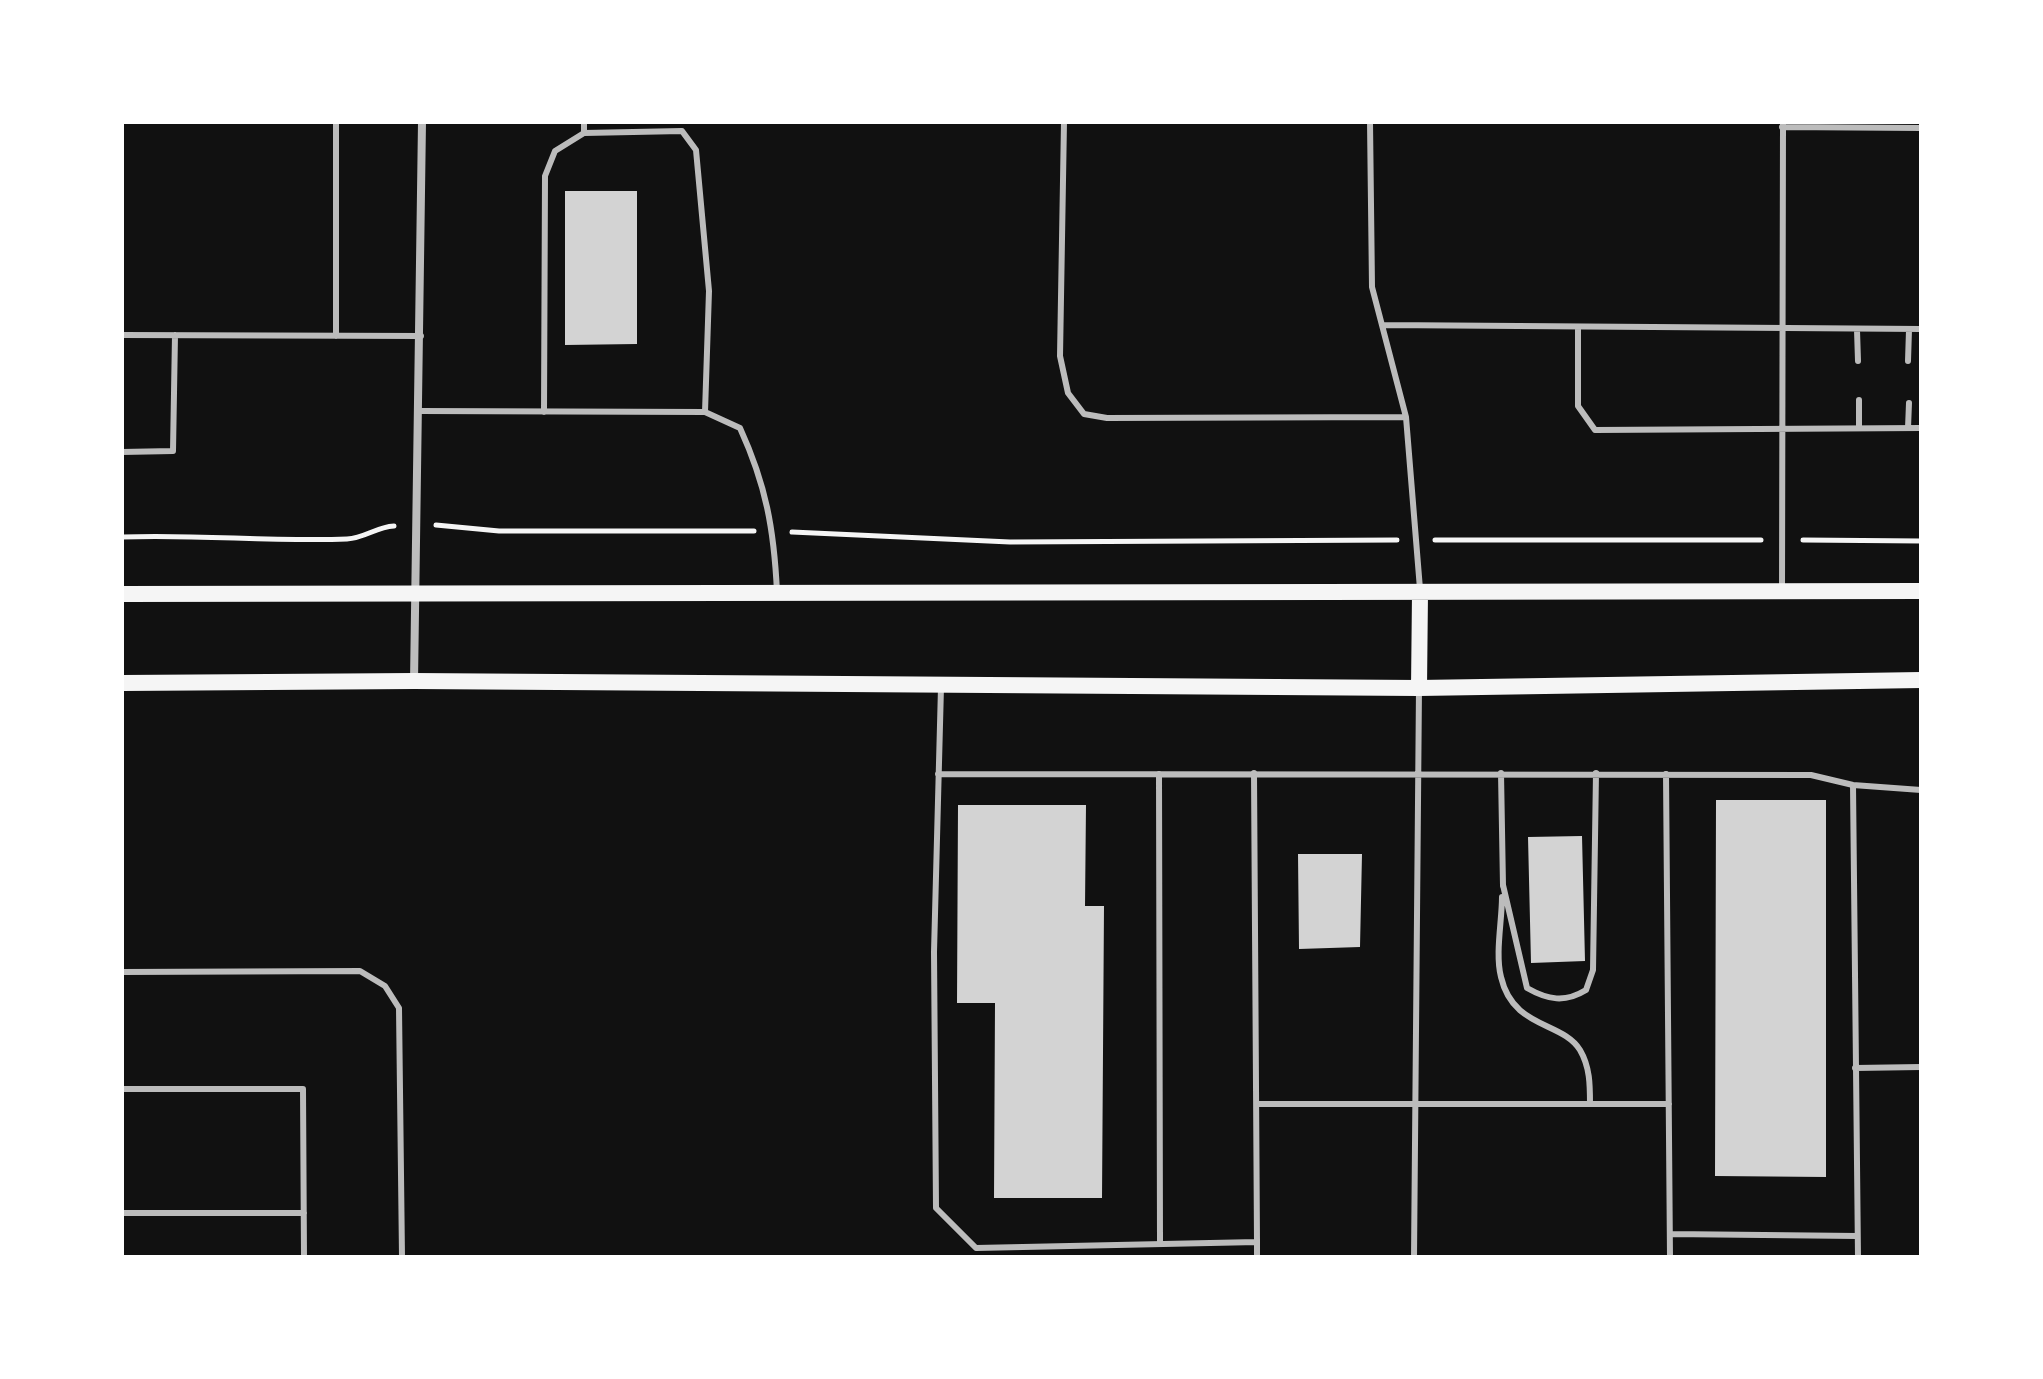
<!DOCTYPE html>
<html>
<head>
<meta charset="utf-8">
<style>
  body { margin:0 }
  #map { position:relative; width:2043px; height:1379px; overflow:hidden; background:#111; font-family:Montserrat,sans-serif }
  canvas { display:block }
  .frame { position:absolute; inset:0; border:124px solid #fff; pointer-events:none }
</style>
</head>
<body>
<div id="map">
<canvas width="2043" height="1379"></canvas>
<div class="frame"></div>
</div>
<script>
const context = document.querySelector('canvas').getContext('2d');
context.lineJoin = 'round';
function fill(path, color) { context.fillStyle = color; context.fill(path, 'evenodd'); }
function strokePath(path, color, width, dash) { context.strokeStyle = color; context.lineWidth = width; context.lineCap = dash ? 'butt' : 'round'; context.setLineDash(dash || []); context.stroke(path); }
const building = new Path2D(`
  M 565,191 L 637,191 L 637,344 L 565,345 Z
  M 1716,800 L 1826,800 L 1826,1177 L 1715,1176 Z
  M 958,805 L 1086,805 L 1085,906 L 1104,906 L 1102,1198 L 994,1198 L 995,1003 L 957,1003 Z
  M 1582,836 L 1585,961 L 1531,963 L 1528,837 Z
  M 1298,854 L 1362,854 L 1360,947 L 1299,949 Z`);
const path = new Path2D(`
  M 436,525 L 499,531 L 754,531
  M 792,532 L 1010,542 L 1397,540
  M 122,537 C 197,534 272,542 347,539 C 365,538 376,527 394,526
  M 1435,540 L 1761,540
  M 1803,540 L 1921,541`);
const service = new Path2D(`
  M 336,122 L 336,336
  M 584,122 L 584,133 L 682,131 L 696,150 L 709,291 L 705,412 L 740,428 C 766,485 774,529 777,592
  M 1064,122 L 1060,356 L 1068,393 L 1084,414 L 1107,418 L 1406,417
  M 1370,122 L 1372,287 L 1406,417 L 1420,589
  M 1782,127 L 1921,128
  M 1384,325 L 1921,329
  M 1578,328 L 1578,406 L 1595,430 L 1921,428
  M 1857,330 L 1858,361
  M 122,335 L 421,336
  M 1908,361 L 1909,330
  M 1859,400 L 1859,428
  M 420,411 L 705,412
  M 544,412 L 545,176 L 555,151 L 584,133
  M 1908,428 L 1909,403
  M 122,452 L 173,451 L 175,335
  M 1782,588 L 1783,122
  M 941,687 L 934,952 L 936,1208 L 976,1248 L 1257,1242 L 1257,1257
  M 1254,773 L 1257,1242
  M 1501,773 L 1503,886
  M 938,774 L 1811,775 L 1853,785 L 1921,790
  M 1159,774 L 1160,1243
  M 1666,774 L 1670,1257
  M 1853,785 L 1858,1257
  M 1503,885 L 1527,988 C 1548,1000 1565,1003 1586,990 L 1593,970 L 1596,773
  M 1502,897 C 1502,921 1495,954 1501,977 C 1513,1029 1562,1021 1580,1050 C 1590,1067 1590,1085 1590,1104
  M 122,972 L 360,971 L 385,986 L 399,1008 L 402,1257
  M 1855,1068 L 1921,1067
  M 122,1089 L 303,1089 L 304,1257
  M 1257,1104 L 1669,1104
  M 122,1213 L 304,1213
  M 1670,1234 L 1857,1236
  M 1414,1257 L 1419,688`);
const minor = new Path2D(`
  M 414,681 L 422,122`);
const secondary = new Path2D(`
  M 122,594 L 1921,591
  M 122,683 L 414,681 L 1419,688 L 1921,680
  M 1419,688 L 1420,593`);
fill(building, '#d3d3d3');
strokePath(path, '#f5f5f5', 5);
strokePath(service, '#bcbcbc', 6);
strokePath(minor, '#bcbcbc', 8);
strokePath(secondary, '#f5f5f5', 16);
</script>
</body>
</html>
